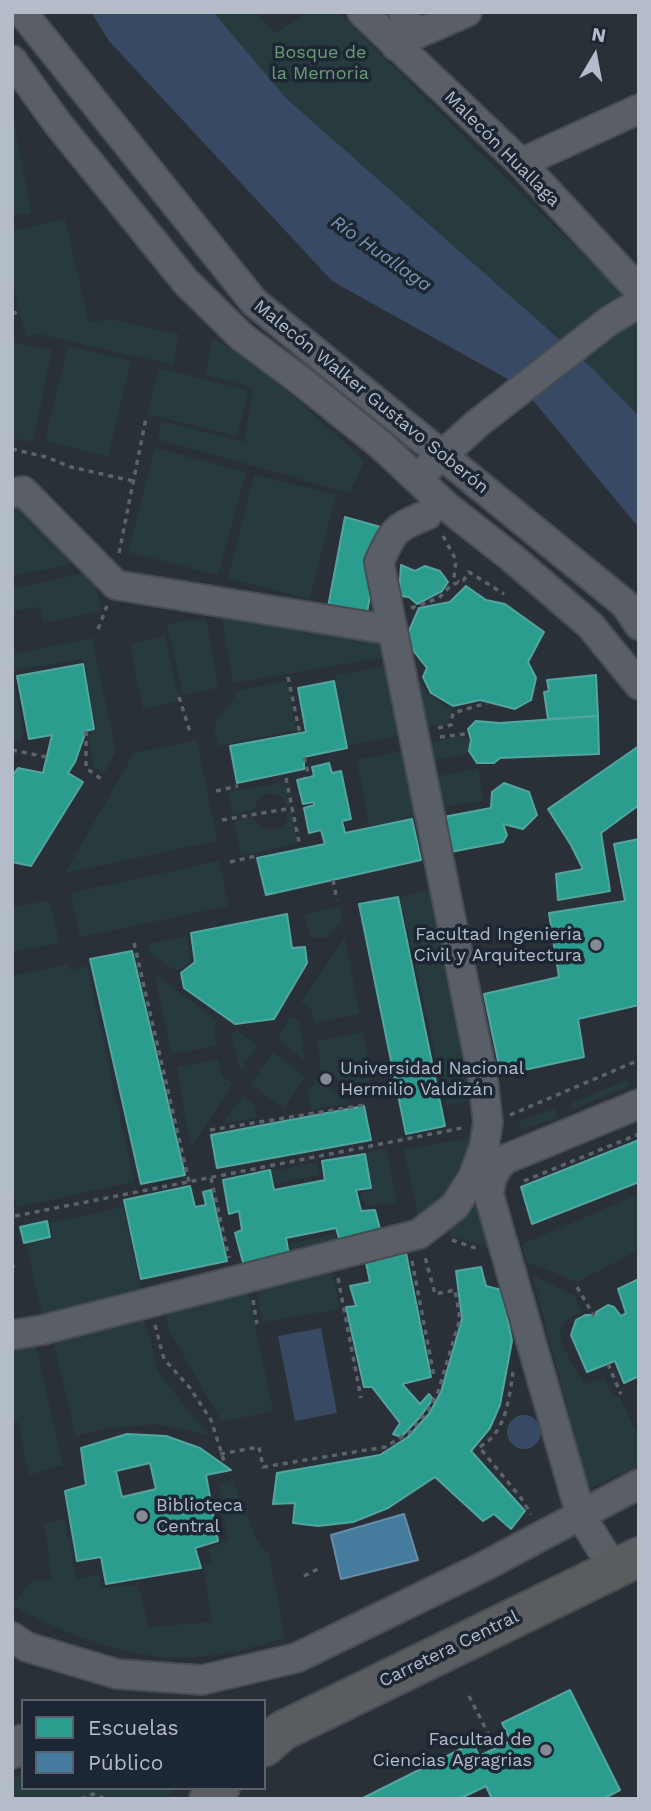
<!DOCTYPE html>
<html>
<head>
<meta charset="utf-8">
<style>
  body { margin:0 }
  #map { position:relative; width:651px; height:1811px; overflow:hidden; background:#2a3038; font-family:"Work Sans",sans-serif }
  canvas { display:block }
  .frame { position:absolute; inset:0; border:14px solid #b4bcc9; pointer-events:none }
  .legend { position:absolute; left:21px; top:1699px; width:245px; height:91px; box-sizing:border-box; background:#1d2633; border:2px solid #59626f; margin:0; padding:9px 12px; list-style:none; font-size:21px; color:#b4bcc9 }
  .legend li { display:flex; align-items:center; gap:14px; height:35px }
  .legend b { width:35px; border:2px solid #59626f }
  .north { position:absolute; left:560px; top:21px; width:70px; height:70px; -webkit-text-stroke:5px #1d2633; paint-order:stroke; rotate:10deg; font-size:19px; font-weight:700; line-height:28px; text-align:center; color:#b4bcc9 }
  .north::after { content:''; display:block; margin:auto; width:24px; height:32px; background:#b4bcc9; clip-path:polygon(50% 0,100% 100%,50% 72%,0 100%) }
</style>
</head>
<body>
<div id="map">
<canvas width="651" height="1811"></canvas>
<div class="frame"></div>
<ul class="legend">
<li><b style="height:19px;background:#2a9d8f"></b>Escuelas</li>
<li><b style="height:19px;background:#457b9d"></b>Público</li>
</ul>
<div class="north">N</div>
</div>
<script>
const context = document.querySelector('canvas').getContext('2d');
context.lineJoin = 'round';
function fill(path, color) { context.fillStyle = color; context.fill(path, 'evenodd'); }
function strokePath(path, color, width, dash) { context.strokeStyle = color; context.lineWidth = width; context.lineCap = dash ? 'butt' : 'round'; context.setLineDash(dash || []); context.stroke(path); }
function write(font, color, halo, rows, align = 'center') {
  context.font = font + ' "Work Sans",sans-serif'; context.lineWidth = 7; context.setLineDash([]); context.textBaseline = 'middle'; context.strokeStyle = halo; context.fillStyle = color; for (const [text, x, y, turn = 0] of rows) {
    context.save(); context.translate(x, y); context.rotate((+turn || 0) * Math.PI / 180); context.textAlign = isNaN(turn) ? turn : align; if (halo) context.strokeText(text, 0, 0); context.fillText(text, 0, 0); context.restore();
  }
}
const green = new Path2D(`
  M 213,12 L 256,12 L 274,33 L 310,12 L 338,12 L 639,310 L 639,416 L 593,369 L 287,99 Z
  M 12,110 L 31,213 L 12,216 Z
  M 65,219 L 89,323 L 109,319 L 179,334 L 174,365 L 38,334 L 26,337 L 12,278 L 12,231 Z
  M 213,338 C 269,370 317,417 364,461 L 350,493 L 157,439 L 162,421 L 244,442 L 253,388 L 205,375 Z
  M 12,342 L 52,350 L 33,442 L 12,438 Z
  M 68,346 L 131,361 L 108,457 L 45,441 Z
  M 159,368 L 249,390 L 237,436 L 147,414 Z
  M 155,448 L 246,472 L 218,575 L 128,552 Z
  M 254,475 L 336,495 L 310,599 L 228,578 Z
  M 12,498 L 85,561 L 12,576 Z
  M 92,571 L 102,611 L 44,623 L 39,607 L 12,611 L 12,589 Z
  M 221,615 L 381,640 L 386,657 L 233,683 Z
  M 206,618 L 218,688 L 183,695 L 167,624 Z
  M 165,636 L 179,701 L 143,709 L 130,644 Z
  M 92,638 L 116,752 L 104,773 L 93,766 L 88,735 L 97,730 L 83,659 L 14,670 C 13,693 24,716 22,740 L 12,739 L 12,654 Z
  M 392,665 L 405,735 L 348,745 L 335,675 Z
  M 420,679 L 428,694 L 451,709 L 449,724 L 422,727 L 413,688 Z
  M 287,681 L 296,730 L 218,746 L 214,726 L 239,690 Z
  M 464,736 L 470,740 L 467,754 L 431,761 L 429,743 Z
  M 197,740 L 217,841 L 65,873 L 134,753 Z
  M 409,750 L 421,816 L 369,826 L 357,760 Z
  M 479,768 L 483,801 L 440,807 L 434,777 Z
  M 285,782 L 290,806 L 286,806 L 282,796 L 265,793 L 257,800 L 254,810 L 232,814 L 228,792 Z
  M 288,812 L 292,812 L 297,838 L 295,844 L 241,856 L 234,822 L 252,817 C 262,830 271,833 285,825 Z
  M 219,861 L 229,906 L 80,937 L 71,893 Z
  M 437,886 L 471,1100 L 447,1106 L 400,897 Z
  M 49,900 L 60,942 L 12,952 L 12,908 Z
  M 339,906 L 342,920 L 329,937 L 311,937 L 304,915 Z
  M 186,936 L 191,962 L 176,971 L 150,953 L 148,944 Z
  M 345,936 L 359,1014 L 314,1023 L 311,1008 L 301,1002 Z
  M 68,964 L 70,970 L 87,966 L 134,1182 L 17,1207 L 12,1184 L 12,976 Z
  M 154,973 L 217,1021 L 213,1031 L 217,1046 L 172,1054 Z
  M 290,1017 L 299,1020 L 305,1061 L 278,1038 Z
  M 237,1031 L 258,1045 L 240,1071 L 231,1034 Z
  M 363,1032 L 373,1101 L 319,1068 L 321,1062 L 316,1041 Z
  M 273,1052 L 305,1077 L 284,1109 L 251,1084 Z
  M 218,1059 L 222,1077 L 233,1083 L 191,1148 L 177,1067 Z
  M 627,1080 L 630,1086 L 573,1109 L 571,1103 Z
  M 316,1081 L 351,1103 L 312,1110 L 307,1093 Z
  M 244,1095 L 255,1106 L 256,1118 L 222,1124 Z
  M 555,1108 L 557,1118 L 521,1129 L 519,1121 Z
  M 480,1136 L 472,1164 L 444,1198 L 419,1221 L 404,1150 Z
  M 386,1148 L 397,1202 L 367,1206 L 360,1193 L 372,1190 L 365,1153 Z
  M 317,1162 L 319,1175 L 276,1184 L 272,1171 Z
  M 639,1194 L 639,1250 L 577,1282 L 527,1262 L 522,1244 Z
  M 474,1196 L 483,1197 L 494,1250 L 443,1232 Z
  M 123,1207 L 142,1293 L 42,1314 L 26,1244 L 53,1238 L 50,1223 Z
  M 334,1234 L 338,1247 L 293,1256 L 290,1244 Z
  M 332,1272 L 340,1309 L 263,1322 L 256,1289 Z
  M 532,1275 L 575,1296 L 582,1312 C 575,1315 567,1318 563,1324 C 553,1337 577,1370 584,1384 L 604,1377 L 613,1397 L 620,1397 L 639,1439 L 639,1466 L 589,1489 Z
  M 248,1291 L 273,1411 L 222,1422 L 169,1330 L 165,1308 Z
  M 142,1310 L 158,1371 L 187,1410 L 211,1436 L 158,1424 L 102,1429 L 76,1436 L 51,1333 Z
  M 34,1338 L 63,1465 L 29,1475 L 18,1422 L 12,1419 L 12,1342 Z
  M 232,1479 L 257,1541 L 269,1554 L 285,1638 C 245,1651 196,1662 153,1656 C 104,1649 55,1629 12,1605 L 34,1579 L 52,1581 L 44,1524 L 65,1519 L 76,1579 L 99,1574 L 101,1588 L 138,1585 L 149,1627 L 212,1622 L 203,1565 L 213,1563 L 208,1549 L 228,1541 L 219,1484 Z
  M 23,1774 L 23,1788 L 175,1788 L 165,1799 L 12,1799 L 12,1778 Z`);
const water = new Path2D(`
  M 91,12 L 213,12 L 287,99 L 593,369 L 639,416 L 639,528 L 522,387 L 332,281 L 109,41 Z
  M 321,1328 L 337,1413 L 295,1421 L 278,1336 Z
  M507 1432a17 17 0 1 1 34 0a17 17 0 1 1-34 0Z`);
const schools = new Path2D(`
  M 345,517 L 384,528 L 366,617 L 328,607 Z
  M 401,565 L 415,571 L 425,566 L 440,571 L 448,582 L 442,591 L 417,604 L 409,597 L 399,596 Z
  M 466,586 L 486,600 L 505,604 L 544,632 L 528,662 L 536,678 L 531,700 L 515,709 L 480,700 L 453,706 L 431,693 L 423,677 L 427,668 L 405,640 L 419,608 L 450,602 Z
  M 83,664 L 94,729 L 86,731 L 75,762 L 68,773 L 83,782 L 31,866 L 12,862 L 12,776 L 18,768 L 43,773 L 52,735 L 29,739 L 17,676 Z
  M 596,675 L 598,716 L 548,719 L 544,692 L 549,691 L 547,680 Z
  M 334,681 L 347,748 L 304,757 L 304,769 L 237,783 L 230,746 L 306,732 L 298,688 Z
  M 598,716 L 599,754 L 500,758 L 494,763 L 477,763 L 469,751 L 471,740 L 468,729 L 476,721 L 500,723 Z
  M 639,746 L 639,805 L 601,833 L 610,891 L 558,900 L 556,874 L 583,869 L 571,845 L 548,809 Z
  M 329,763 L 332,773 L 341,771 L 351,819 L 342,821 L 345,833 L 412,819 L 421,860 L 266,895 L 257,858 L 325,844 L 321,830 L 309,833 L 304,808 L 314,805 L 314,802 L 303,804 L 297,780 L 314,776 L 312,767 Z
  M 504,783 L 529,792 L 537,815 L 523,829 L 503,824 L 507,835 L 503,842 L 445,853 L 438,818 L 491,808 L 492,792 Z
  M 639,839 L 639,1005 L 578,1019 L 584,1057 L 501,1075 L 484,994 L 559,977 L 549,913 L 625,901 L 614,844 Z
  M 398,897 L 445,1126 L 406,1134 L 359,904 Z
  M 287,914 L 292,948 L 305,947 L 307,963 L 274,1019 L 235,1024 L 184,988 L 181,973 L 195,962 L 191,933 Z
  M 132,951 L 185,1175 L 141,1184 L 90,959 Z
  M 364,1106 L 371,1140 L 217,1168 L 211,1135 Z
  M 639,1140 L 639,1182 L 532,1224 L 521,1187 Z
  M 365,1154 L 371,1188 L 356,1190 L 361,1211 L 375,1210 L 382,1236 L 341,1245 L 336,1228 L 286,1238 L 289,1255 L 244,1266 L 235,1233 L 242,1230 L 239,1211 L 229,1214 L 223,1180 L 270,1170 L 274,1190 L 325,1180 L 322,1161 Z
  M 190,1186 L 195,1207 L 206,1205 L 203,1192 L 211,1190 L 227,1261 L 141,1279 L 124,1200 Z
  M 47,1221 L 50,1237 L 24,1243 L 20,1227 Z
  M 406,1253 L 431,1377 L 402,1384 L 420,1404 L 429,1394 L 433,1399 L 420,1417 L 401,1437 L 393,1434 L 400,1423 L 372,1387 L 364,1387 L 346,1307 L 356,1306 L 350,1286 L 370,1282 L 366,1263 Z
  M 481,1267 L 486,1286 L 502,1290 L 512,1341 L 500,1405 L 490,1428 L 471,1451 L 525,1511 L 511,1529 L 494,1514 L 483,1521 L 435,1477 L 388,1508 L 353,1522 L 318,1526 L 293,1523 L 295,1503 L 273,1504 L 277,1473 L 380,1455 L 408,1437 L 429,1414 L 441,1392 L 462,1319 L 456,1271 Z
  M 639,1279 L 639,1376 L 624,1383 L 615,1361 L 587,1372 L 571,1335 L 576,1320 L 585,1315 L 597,1315 L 596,1312 L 608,1305 L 614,1307 L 621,1316 L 626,1313 L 618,1289 Z
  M 127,1434 L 166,1436 L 200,1448 L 231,1470 L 206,1475 L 218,1541 L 195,1548 L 201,1568 L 106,1584 L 101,1557 L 77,1561 L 65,1491 L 86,1485 L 81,1448 ZM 150,1463 L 156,1489 L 122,1497 L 116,1471 Z
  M 570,1690 L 620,1790 L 603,1799 L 492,1799 L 486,1786 L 459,1799 L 361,1799 L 473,1743 L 479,1756 L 511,1741 L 502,1723 Z`);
const public = new Path2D(`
  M 404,1514 L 418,1560 L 341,1579 L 331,1535 Z`);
const path = new Path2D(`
  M 12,314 L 20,311
  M 12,449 L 46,457 L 71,467 L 133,481
  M 443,536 L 456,560 L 454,578 L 459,582
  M 119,553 L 146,418
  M 411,608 L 439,598 L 451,585 L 463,581 L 469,572 L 504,594
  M 98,629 L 107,606
  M 288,677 L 300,734
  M 179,697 L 190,732
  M 438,728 L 451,725 L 453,713 L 487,703
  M 86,731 L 86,768 L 104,781
  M 440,737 L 465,734
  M 12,750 L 46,757
  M 304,757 L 309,777
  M 286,778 L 300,847
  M 216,791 L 238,786
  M 222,820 L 292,808
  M 230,862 L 256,856
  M 333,880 L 337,900
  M 134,943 L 189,1182
  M 510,1115 L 639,1060
  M 210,1130 L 365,1105
  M 211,1178 L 229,1258
  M 524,1181 L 639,1134
  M 15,1216 L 462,1128
  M 452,1240 L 478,1249
  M 412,1261 L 434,1376
  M 12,1263 L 14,1270
  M 338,1278 L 361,1398
  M 577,1287 L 594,1316
  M 253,1300 L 257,1324
  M 155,1325 L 164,1359 L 190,1388 L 211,1420 L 224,1461
  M 608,1364 L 621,1394
  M 513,1372 C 509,1398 506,1434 479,1447 L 521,1498 L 531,1514
  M 220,1454 L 259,1447 L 263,1467 L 385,1447 L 410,1432 L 428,1410 L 438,1392 L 460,1319 L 455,1290 L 435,1294 L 425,1257
  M 304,1576 L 320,1568
  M 469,1696 L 495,1747
  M 81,1799 L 93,1794 L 105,1799`);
const minor = new Path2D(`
  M 22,12 L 254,302 L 625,604 L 639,625
  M 362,12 L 521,163 L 639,290
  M 403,12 L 414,35
  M 396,46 L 414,35 L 467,12
  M 12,60 L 58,124 L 186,282 L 242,337 L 300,380 L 381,445 L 446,506 L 511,557 L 590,625 L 639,685
  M 521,163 L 639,109
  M 429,467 L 478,423 L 609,321 L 639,303
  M 12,493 L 23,491 L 116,585 L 391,630
  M 12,1335 L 42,1330 L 419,1234 L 455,1206 L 473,1177 L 484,1148 L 488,1123 L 483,1079 L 379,562 C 394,530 394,528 427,515
  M 614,1569 L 581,1516 L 489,1195 C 490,1180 494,1168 506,1159 L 639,1104
  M 12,1637 L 27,1647 L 117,1674 L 202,1680 L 296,1658 L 483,1567 L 639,1484`);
const highway = new Path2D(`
  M 264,1747 L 282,1731 L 639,1557
  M 12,1749 L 23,1744
  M 209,1799 L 220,1788`);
const markers = [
  [596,945,7,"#848b96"],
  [326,1079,7,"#848b96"],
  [142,1516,7,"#848b96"],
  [546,1750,7,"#848b96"]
];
const parkNames = [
  ["Bosque de",320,53],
  ["la Memoria",320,74]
];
const streetNames = [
  ["Malecón Huallaga",502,149,45],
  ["Malecón Walker Gustavo Soberón",371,397,39],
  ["Carretera Central",449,1649,-26]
];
const poiNames = [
  ["Facultad Ingenieria",582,935],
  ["Civil y Arquitectura",582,956],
  ["Universidad Nacional",340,1069,"left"],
  ["Hermilio Valdizán",340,1090,"left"],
  ["Biblioteca",156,1506,"left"],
  ["Central",156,1527,"left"],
  ["Facultad de",532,1740],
  ["Ciencias Agragrias",532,1761]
];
const waterNames = [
  ["Río Huallaga",381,254,35]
];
fill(green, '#273a3e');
fill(water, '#384963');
fill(schools, '#2a9d8f');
strokePath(schools, '#53a6a0', 2);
fill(public, '#457b9d');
strokePath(public, '#668eaa', 2);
strokePath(minor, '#484c53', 32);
strokePath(highway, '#474c53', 42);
strokePath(path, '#5d636a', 3.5, [5, 5]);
strokePath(minor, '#5a5e66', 28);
strokePath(highway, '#5a5d60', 38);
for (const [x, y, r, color] of markers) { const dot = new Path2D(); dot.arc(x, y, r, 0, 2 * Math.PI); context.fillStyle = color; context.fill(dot); strokePath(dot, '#1d2633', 2.5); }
write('18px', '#6b9a76', '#1d2633', parkNames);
write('18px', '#b4bcc9', '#1d2633', streetNames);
write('18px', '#b4bcc9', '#1d2633', poiNames, 'right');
write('italic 19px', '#7c92b1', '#1d2633', waterNames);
</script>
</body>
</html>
